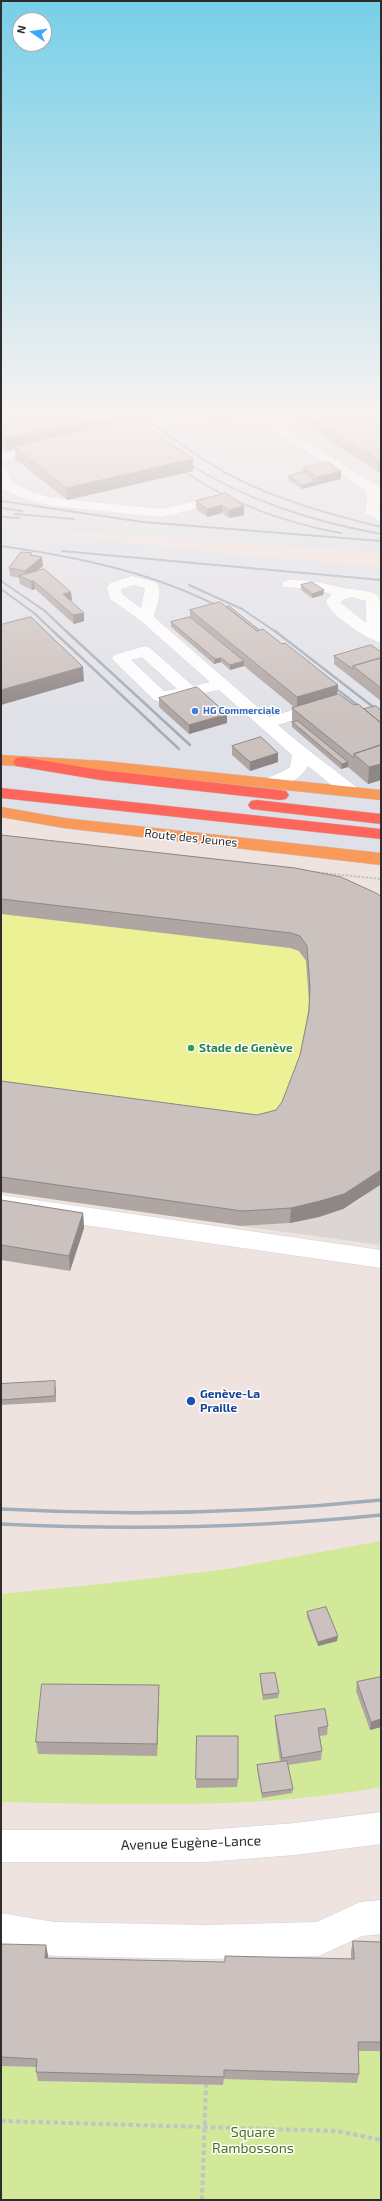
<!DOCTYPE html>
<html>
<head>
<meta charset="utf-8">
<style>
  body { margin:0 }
  #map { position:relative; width:382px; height:2201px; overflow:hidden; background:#efe3df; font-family:"Exo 2",sans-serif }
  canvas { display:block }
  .frame { position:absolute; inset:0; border:2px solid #2d2d2d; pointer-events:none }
  .north { position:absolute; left:12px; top:12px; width:40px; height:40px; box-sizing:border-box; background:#fff; border:1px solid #ababab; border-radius:50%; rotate:283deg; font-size:11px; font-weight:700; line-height:16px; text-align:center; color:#2d2d2d }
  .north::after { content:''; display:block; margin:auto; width:14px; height:18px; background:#3da8ff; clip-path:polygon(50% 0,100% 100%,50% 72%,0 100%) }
</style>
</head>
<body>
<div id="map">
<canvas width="382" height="2201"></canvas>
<div class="frame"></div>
<div class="north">N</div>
</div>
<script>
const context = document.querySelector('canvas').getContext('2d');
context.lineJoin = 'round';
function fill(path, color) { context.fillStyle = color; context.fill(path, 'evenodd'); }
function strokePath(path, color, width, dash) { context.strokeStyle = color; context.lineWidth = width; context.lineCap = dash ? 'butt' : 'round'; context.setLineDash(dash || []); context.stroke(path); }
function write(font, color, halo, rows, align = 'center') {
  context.font = font + ' "Exo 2",sans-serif'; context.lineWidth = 3; context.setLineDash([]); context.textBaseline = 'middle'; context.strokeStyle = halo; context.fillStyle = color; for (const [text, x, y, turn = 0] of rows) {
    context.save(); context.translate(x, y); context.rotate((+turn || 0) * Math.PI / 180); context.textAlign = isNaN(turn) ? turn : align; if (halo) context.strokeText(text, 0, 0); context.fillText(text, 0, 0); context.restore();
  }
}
const industrial = new Path2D(`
  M 1,416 L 381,416 L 381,553 L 38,529 L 36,532 L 233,554 L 381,567 L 381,863 L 53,827 L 1,817 Z`);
const green = new Path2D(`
  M 381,1541 L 381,1787 C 256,1810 128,1804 1,1802 L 1,1594 L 120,1582 L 227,1569 Z
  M 356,2051 L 381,2051 L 381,2200 L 1,2200 L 1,2066 L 39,2067 L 39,2081 L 223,2085 L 224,2079 Z`);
const pitch = new Path2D(`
  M 1,850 L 381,913 L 380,1185 C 335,1218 296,1225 241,1226 L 1,1192 Z`);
const plaza = new Path2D(`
  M 381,1183 L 381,1245 L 241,1226 L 290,1223 L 319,1217 L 343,1209 L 362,1198 Z`);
const pathFar1 = new Path2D(`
  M 314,872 L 381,879`);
const path = new Path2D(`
  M 1,2121 L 337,2131 L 381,2140
  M 202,2200 L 206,2085`);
const minor = new Path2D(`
  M 252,416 L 266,416 L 381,488 L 379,511 L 381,512 L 381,522 L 365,513 L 367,502 L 366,490 Z
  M 45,443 L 51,447 L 49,450 L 1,461 L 1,453 Z
  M 1,465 L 7,469 L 12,483 L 32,492 L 54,498 L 161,509 L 217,496 L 224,500 L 222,503 L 161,517 L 53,506 L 22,498 L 1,488 Z
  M 132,576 L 156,582 C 164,593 156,605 154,617 L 269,717 L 320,702 L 326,704 L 328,707 L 326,710 L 278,725 C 303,747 330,766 356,787 L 359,791 L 356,795 L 350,796 L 344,795 L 308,766 C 300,780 281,791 265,787 L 262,783 C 268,775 282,774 290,767 L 292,755 L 219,690 L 160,702 L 154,700 L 114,661 L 112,658 L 114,655 L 145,646 L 150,648 L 193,686 L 210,682 L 141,621 L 110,599 L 107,588 L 110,583 ZM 133,585 L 145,588 L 141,608 L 122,594 L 121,589 ZM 142,657 L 177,689 L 164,691 L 131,660 Z
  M 289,580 C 309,579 325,584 344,588 C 356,590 366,589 377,595 L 381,602 L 381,643 C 367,639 329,615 326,601 L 332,594 L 310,589 L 284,587 L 282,584 L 284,581 ZM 352,597 L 366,601 L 366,623 L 341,603 L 342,600 Z
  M 1,1195 L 381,1250 L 381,1268 L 1,1213 Z
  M 381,1812 L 381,1844 L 295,1855 L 205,1862 L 1,1862 L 1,1830 L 205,1830 L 295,1823 Z
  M 381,1900 L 381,1934 L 362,1936 L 319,1956 L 206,1959 L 54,1956 L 1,1947 L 1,1913 L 54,1922 L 206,1925 L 317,1922 L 360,1902 Z`);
const major = new Path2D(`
  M 1,755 L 104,761 L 381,790 L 381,800 L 104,771 L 1,765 Z
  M 1,807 L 64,818 L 381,853 L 381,865 L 64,828 L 1,817 Z`);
const highway = new Path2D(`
  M 22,757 L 100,770 L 280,790 L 286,791 L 289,795 L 286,799 L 280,800 L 100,780 L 16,766 L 13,762 L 16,758 Z
  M 1,788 L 381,829 L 381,839 L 1,798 Z
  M 257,800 L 381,814 L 381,824 L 251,809 L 248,805 L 251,801 Z`);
const railFar2 = new Path2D(`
  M 142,416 C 170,436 198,458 228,474 C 276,500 329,514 381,527
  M 184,461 C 245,500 310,521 381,534
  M 188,474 C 235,505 285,523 341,533
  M 1,501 L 143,522 L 381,541
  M 1,508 L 22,511
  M 15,514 L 74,519
  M 1,517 L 20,518
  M 1,546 C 93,559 184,579 262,632
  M 62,551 L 381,580
  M 1,581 L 45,611 L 67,632
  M 189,585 L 242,609 L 276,632
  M 1,589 L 34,613 L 54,632`);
const railFar1 = new Path2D(`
  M 53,631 L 179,749
  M 66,631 L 190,745
  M 261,631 L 269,636
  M 275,631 L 381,713
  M 329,683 L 365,711`);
const rail = new Path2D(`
  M 1,1509 C 128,1516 254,1513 381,1500
  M 1,1524 C 128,1530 254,1528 381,1515`);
const wall = new Path2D(`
  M 1,416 L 126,416 L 126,422 L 193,471 L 67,500 L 15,459 L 15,449 L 7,451 L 1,446 Z
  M 204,416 L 236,416 L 212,421 Z
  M 293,416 L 381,416 L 381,472 L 379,472 L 293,418 Z
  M 303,468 L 341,471 L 341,479 L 302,489 L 288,480 L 289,476 L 303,472 Z
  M 226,493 L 244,515 L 229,518 L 222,513 L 207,517 L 196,509 L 196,501 Z
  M 32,555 L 43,566 L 36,572 L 72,600 L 71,601 L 84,613 L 84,621 L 74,624 L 35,589 L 32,590 L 20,584 L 19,578 L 10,576 L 9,568 Z
  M 301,585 L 324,590 L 323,595 L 312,598 L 301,590 Z
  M 227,607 L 259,630 L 282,644 L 338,685 L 337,694 L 354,705 L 364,709 L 381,710 L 381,780 L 368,784 L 348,767 L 341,769 L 292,727 L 292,722 L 294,722 L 292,720 L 292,708 L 294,707 L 244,666 L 230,670 L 221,662 L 214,664 L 171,627 L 171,622 L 190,617 L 190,610 Z
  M 381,652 L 381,701 L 334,664 L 334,656 Z
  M 159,698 L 227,723 L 189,734 L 159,707 Z
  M 232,746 L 278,753 L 278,762 L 250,771 L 232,755 Z
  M 1,835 L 295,868 L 380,1185 L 343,1209 L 319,1217 L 290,1223 L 241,1226 L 1,1192 L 1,1081 L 257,1115 L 276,1110 L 282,1102 L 300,1055 L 308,1013 L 309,1002 L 306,961 L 299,951 L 290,948 L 1,914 Z
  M 1,1200 L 83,1213 L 84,1228 L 70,1271 L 1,1260 Z
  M 1,1384 L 56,1387 L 56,1402 L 1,1405 Z
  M 307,1612 L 337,1641 L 318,1646 L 307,1617 Z
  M 260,1674 L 279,1693 L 278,1698 L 263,1700 L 260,1679 Z
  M 381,1677 L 381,1727 L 370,1730 L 356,1691 L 357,1682 Z
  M 159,1685 L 159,1697 L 157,1756 L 38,1754 L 36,1742 Z
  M 275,1716 L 328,1726 L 327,1735 L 320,1736 L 322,1751 L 321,1760 L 288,1765 L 293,1789 L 292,1793 L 262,1798 L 257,1769 L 257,1765 L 280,1762 L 275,1724 Z
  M 197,1736 L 238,1779 L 237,1787 L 196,1788 Z
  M 353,1941 L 381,1942 L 381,2051 L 358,2051 L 359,2074 L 357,2083 L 224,2079 L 223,2085 L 38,2081 L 36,2072 L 36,2067 L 1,2066 L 1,1944 L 48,1955 L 48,1958 L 225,1962 L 351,1959 L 351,1951 Z`);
const shadedWall = new Path2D(`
  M 112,416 L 126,416 L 126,425 L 14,446 L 15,449 L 7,451 L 6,438 Z
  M 212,416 L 236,416 L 212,421 Z
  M 193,459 L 193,471 L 67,500 L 66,488 Z
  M 380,461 L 381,461 L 381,472 L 379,472 Z
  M 341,471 L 341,479 L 316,485 L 317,477 Z
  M 316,481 L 316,485 L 302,489 L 302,485 Z
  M 222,505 L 222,513 L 207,517 L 207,509 Z
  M 244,506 L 244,515 L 229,518 L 229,510 Z
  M 42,557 L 43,566 L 26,579 L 25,571 Z
  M 31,581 L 34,581 L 35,589 L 32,590 Z
  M 324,590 L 323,595 L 312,598 L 312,594 Z
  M 71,592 L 72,600 L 64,602 L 63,594 Z
  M 84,613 L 84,621 L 74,624 L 73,615 Z
  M 221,658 L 221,662 L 214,664 L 215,659 Z
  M 244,661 L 244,666 L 230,670 L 230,665 Z
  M 83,667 L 84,681 L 1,705 L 1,690 Z
  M 338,685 L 337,697 L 297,709 L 297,697 Z
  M 227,714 L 227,723 L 189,734 L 189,725 Z
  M 278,753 L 278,762 L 250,771 L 250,762 Z
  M 348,762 L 348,767 L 341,769 L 342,764 Z
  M 381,764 L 381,780 L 368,784 L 369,767 Z
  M 381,1170 L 381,1183 L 380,1185 L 343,1209 L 319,1217 L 290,1223 L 291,1208 Z
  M 83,1213 L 84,1228 L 70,1271 L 69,1256 Z
  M 338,1636 L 337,1641 L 318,1646 L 318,1642 Z
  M 159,1685 L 159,1697 L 157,1756 L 157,1744 Z
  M 381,1719 L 381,1727 L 370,1730 L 371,1722 Z
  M 46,1945 L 48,1955 L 47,1968 L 45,1958 Z`);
const building = new Path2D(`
  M 1,416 L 112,416 L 6,438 L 1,434 Z
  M 306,416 L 381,416 L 381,436 L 380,436 L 381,437 L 381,461 L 380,461 Z
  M 136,419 L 193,459 L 66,488 L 14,446 Z
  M 328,462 L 341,471 L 317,477 L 303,468 Z
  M 303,472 L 316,481 L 302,485 L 289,476 Z
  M 226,493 L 244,506 L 229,510 L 222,505 L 207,509 L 196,501 Z
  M 24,552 L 32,553 L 30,555 L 42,557 L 25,571 L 9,568 L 20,553 Z
  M 44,569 L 71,592 L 63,594 L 84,613 L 73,615 L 34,581 L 31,581 L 19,576 Z
  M 312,582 L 324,590 L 312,594 L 301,585 Z
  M 220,602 L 257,631 L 263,629 L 282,644 L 285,643 L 338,685 L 297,697 L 190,610 Z
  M 229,606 L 259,630 L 257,631 L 227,607 Z
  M 31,617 L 83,667 L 1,690 L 1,625 Z
  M 190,617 L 244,661 L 230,665 L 221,658 L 215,659 L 171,622 Z
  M 371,645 L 381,652 L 381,658 L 353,666 L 353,669 L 334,656 Z
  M 381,658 L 381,688 L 353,666 Z
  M 197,687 L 227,714 L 189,725 L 159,698 Z
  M 339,694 L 354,705 L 358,704 L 381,723 L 381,745 L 354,754 L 354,758 L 292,708 Z
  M 376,706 L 381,710 L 381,723 L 364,709 Z
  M 298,721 L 348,762 L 342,764 L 292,722 Z
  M 261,737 L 278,753 L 250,762 L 232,746 Z
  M 381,745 L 381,764 L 369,767 L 354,754 Z
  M 1,835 L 295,868 L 341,877 L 378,894 L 381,897 L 381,1170 L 344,1194 L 320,1201 L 291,1208 L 242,1211 L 1,1177 L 1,1081 L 257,1115 L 276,1110 L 282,1102 L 300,1055 L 309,1011 L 310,987 L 307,946 L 300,936 L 291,933 L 1,899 Z
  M 1,1200 L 83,1213 L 69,1256 L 1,1245 Z
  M 55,1381 L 55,1396 L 1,1400 L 1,1384 Z
  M 326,1607 L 338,1636 L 318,1642 L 307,1612 Z
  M 275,1673 L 279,1693 L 263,1695 L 260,1674 Z
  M 381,1677 L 381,1719 L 371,1722 L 357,1682 Z
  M 42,1684 L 159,1685 L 157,1744 L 36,1742 Z
  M 325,1709 L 328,1726 L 318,1728 L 322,1751 L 282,1758 L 275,1716 Z
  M 197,1736 L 238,1736 L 238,1779 L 196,1779 Z
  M 287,1761 L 293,1789 L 262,1793 L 257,1765 Z
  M 353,1941 L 381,1942 L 381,2042 L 358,2042 L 359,2074 L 224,2070 L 224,2077 L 36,2072 L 37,2059 L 1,2057 L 1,1944 L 46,1945 L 45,1958 L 225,1962 L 225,1956 L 354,1959 Z`);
const markers = [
  [195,711,4,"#3f7fe0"],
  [191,1048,4,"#2e9e5b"],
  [191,1401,5,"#1a4fb4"]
];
const farShopnames = [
  ["HG Commerciale",203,711]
];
const streetNames = [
  ["Route des Jeunes",191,838,6]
];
const leisureNames = [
  ["Stade de Genève",199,1048]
];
const transitNames = [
  ["Genève-La",200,1394],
  ["Praille",200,1408]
];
const nearStreetnames = [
  ["Avenue Eugène-Lance",191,1843,-2]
];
const nearParknames = [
  ["Square",253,2132],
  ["Rambossons",253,2148]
];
fill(industrial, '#e0e1e8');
fill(green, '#d1e999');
fill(pitch, '#ebf194');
fill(plaza, '#dbd5d3');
strokePath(minor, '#cad3dc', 1);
strokePath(major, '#c4c4c4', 1);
strokePath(highway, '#c4c4c4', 1);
strokePath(pathFar1, '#c4c4c4', 2, [2.5, 1.5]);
strokePath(path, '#c4c4c4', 4, [4.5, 3]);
fill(minor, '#fff');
fill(major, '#fa9a5a');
fill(highway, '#ff665b');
strokePath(railFar2, '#a1adb9', 2);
strokePath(railFar1, '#a1adb9', 2.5);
strokePath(rail, '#a1adb9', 3.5);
fill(wall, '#afa6a3');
fill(shadedWall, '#8e8785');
fill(building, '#cbc1be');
strokePath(building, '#8e8785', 1);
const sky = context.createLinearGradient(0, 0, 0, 724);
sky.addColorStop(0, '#77cfe8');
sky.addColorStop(0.57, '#f8f2f1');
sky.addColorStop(1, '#f8f2f100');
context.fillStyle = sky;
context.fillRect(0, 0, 382, 724);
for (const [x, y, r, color] of markers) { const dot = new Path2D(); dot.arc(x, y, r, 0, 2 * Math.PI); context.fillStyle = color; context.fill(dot); strokePath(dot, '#fff', 1.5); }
write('bold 10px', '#366cbe', '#fff', farShopnames, 'left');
write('12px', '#2d2d2d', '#fff', streetNames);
write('bold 12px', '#27864d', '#fff', leisureNames, 'left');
write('bold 12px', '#164399', '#fff', transitNames, 'left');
write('14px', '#2d2d2d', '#fff', nearStreetnames);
write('14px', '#4b7216', '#fff', nearParknames);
</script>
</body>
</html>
